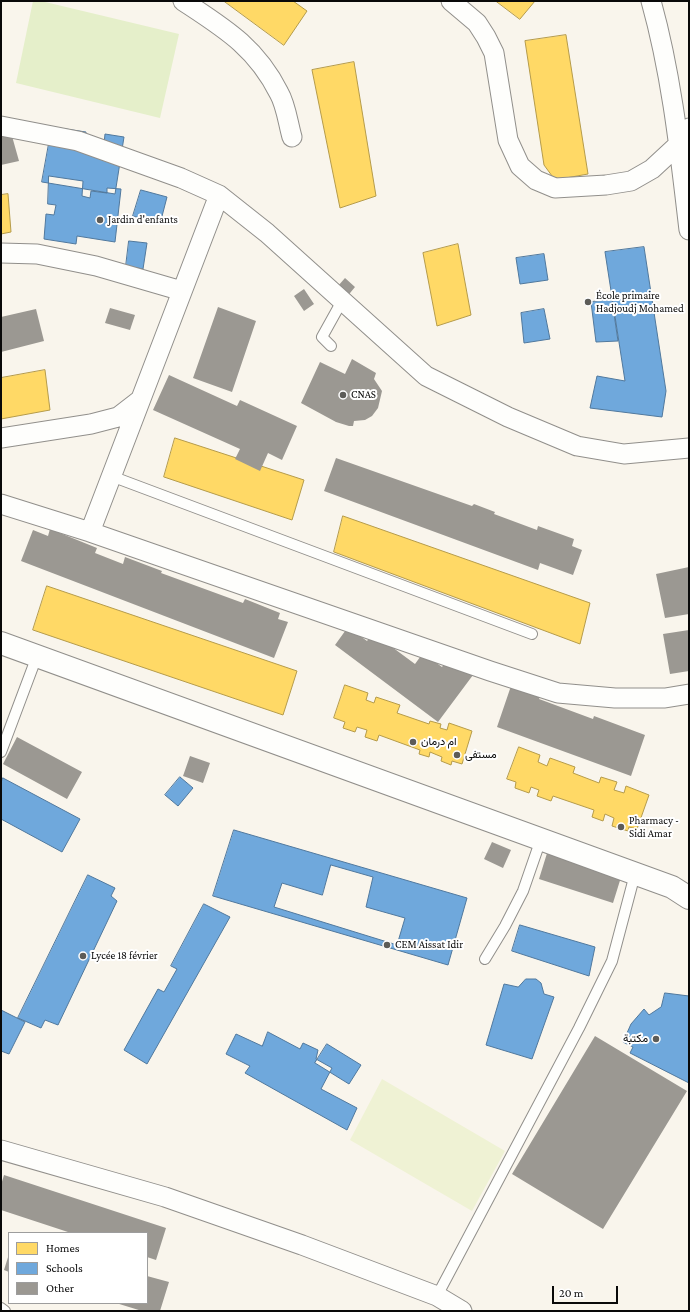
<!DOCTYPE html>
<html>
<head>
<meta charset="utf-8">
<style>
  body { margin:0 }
  #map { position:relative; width:690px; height:1312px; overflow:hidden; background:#f9f5ec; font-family:"Crimson Pro",serif }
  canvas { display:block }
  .frame { position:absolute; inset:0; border:2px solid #090909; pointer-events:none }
  .legend { position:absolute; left:8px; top:1232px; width:140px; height:72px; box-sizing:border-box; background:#fff; border:1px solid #9d9d9d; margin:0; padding:5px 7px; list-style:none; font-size:12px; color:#090909 }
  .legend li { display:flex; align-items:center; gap:8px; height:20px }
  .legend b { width:20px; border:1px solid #9d9d9d }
  .scale { position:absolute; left:552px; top:1286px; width:66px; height:18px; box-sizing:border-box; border:2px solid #090909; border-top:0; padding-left:5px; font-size:12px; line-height:14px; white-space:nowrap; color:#090909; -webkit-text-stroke:3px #fff; paint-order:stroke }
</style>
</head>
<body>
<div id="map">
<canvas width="690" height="1312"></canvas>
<div class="frame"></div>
<ul class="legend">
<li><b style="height:11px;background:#ffd966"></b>Homes</li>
<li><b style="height:11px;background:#6fa8dc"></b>Schools</li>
<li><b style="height:11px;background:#9b9892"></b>Other</li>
</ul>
<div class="scale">20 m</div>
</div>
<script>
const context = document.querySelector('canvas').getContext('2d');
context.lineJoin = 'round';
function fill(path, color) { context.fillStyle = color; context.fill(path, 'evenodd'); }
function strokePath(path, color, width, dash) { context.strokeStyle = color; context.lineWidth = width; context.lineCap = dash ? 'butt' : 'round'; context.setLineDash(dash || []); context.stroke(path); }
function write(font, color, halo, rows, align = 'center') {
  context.font = font + ' "Crimson Pro",Vazirmatn,serif'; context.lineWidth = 4; context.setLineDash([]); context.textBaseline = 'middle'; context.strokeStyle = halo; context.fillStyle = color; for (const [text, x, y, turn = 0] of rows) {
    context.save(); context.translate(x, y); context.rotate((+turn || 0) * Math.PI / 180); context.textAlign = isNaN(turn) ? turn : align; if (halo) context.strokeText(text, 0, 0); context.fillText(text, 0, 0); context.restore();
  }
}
const green = new Path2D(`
  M 33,1 L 41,1 L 179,34 L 160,118 L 16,83 Z`);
const pitch = new Path2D(`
  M 382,1079 L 505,1151 L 472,1211 L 350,1140 Z`);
const homes = new Path2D(`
  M 224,1 L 293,1 L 307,11 L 284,45 Z
  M 496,1 L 535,1 L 520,19 Z
  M 566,35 L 588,174 L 555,180 L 544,165 L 525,41 Z
  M 354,62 L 376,196 L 340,208 L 312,70 Z
  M 8,194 L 11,232 L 1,234 L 1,195 Z
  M 458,244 L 471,315 L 437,326 L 423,253 Z
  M 45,370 L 50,410 L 1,419 L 1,378 Z
  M 175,438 L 304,480 L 292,520 L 164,477 Z
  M 343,516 L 590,603 L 580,644 L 334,552 Z
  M 47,586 L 297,671 L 283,715 L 33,630 Z
  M 345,685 L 368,693 L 366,700 L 374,703 L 376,697 L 400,705 L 397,713 L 429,724 L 430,721 L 441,724 L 440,728 L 447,730 L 449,723 L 472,731 L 462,764 L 452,761 L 451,765 L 441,761 L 442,757 L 430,752 L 429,757 L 419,754 L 420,750 L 379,735 L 377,741 L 365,737 L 367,730 L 357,727 L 355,732 L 343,728 L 345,722 L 334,718 Z
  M 519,747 L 540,755 L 538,762 L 547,766 L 550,758 L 575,767 L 573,773 L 599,783 L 601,777 L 617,782 L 614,790 L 624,793 L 626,786 L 649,795 L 637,829 L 629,827 L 628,831 L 612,826 L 614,818 L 605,814 L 603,821 L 592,817 L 594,810 L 553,796 L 551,801 L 537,796 L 539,790 L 531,787 L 529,793 L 515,788 L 516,782 L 507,779 Z`);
const schools = new Path2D(`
  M 52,127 L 86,132 L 85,141 L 104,144 L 105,134 L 124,137 L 115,194 L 42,182 Z
  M 49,176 L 83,181 L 82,196 L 90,198 L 91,191 L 107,193 L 107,188 L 121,189 L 115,242 L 77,236 L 76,244 L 44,239 L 46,214 L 54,215 L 56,205 L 48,204 Z
  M 141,190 L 167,197 L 160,224 L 133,216 Z
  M 129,241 L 147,243 L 143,269 L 126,266 Z
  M 644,247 L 666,391 L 662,417 L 590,408 L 597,376 L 625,381 L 605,252 Z
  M 544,254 L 548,280 L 520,284 L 516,258 Z
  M 612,300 L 618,341 L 596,342 L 591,302 Z
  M 544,309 L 550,339 L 524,343 L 521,313 Z
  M 180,777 L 193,788 L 178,806 L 165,795 Z
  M 3,778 L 80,819 L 62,852 L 1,819 L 1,783 Z
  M 234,830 L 467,898 L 448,965 L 213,896 Z
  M 331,865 L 373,877 L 366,907 L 405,918 L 397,945 L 274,907 L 282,883 L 322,895 Z
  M 88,875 L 115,888 L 111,896 L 117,901 L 58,1025 L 45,1020 L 41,1028 L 18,1018 Z
  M 204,904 L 230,917 L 147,1064 L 124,1050 L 158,989 L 164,992 L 177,969 L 171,966 Z
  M 520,925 L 595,947 L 589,976 L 512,951 Z
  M 526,979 L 536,979 L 541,983 L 544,994 L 554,997 L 532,1059 L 486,1045 L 504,984 L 518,987 Z
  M 665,993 L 689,996 L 689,1083 L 630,1053 L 633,1047 L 623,1042 L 631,1024 L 644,1009 L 649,1015 L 661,1007 Z
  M 1,1010 L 25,1022 L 9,1054 L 1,1051 Z
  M 268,1032 L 300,1049 L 303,1043 L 318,1050 L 316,1059 L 332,1068 L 321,1089 L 357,1108 L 347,1130 L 245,1073 L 250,1066 L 226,1054 L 236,1034 L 262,1046 Z
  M 327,1044 L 361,1065 L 349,1084 L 315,1063 Z`);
const building = new Path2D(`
  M 10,129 L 19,161 L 1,165 L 1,131 Z
  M 345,278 L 355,287 L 341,304 L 338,286 Z
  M 304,289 L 314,304 L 304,311 L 294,296 Z
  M 218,307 L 256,321 L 232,392 L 193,378 Z
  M 110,308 L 135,315 L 130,330 L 105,323 Z
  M 36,309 L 44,341 L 1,352 L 1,317 Z
  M 352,359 L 376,373 L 374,379 L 382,391 L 378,408 L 372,416 L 365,420 L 354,421 L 353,426 L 349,426 L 336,422 L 301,403 L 320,362 L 345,374 Z
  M 169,375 L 237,406 L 240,400 L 297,426 L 282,460 L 268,453 L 260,471 L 235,459 L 240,449 L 153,410 Z
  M 336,458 L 472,506 L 474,504 L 495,512 L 494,514 L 537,530 L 538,526 L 574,539 L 572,546 L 582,550 L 573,575 L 540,563 L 538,570 L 324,491 Z
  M 50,529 L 97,548 L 95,553 L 123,564 L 125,557 L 162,571 L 161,573 L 243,603 L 245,599 L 280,613 L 278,619 L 288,622 L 274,658 L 21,561 L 33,530 L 48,536 Z
  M 689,567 L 689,614 L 665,618 L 656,574 Z
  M 348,627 L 367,641 L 373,633 L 415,664 L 423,653 L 442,667 L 449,657 L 473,675 L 438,722 L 335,645 Z
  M 689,630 L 689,671 L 670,674 L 663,634 Z
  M 511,686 L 540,697 L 539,699 L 593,719 L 594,716 L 645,735 L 631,776 L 497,727 Z
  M 17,737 L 82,772 L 67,799 L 3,764 Z
  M 190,756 L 210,763 L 203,783 L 183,776 Z
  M 492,842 L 511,850 L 503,868 L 484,859 Z
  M 548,850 L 622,874 L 613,903 L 539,879 Z
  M 595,1036 L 687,1091 L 603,1229 L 512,1174 Z
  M 4,1175 L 166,1228 L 156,1260 L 147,1257 L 147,1233 L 71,1233 L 1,1210 L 1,1185 Z
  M 9,1254 L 9,1272 L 4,1270 Z
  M 147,1276 L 169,1282 L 160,1311 L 142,1311 L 116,1303 L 147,1303 Z`);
const service = new Path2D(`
  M 331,346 L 322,337 L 342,301
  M 111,476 L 532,634
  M 1,752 L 37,656
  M 485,959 L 505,926 L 523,891 L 541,839
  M 437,1296 L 579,1028 L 612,961 L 635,874
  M 1,1308 L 5,1311`);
const minor = new Path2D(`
  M 183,1 C 224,28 256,47 279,93 C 286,105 288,123 292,137
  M 451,1 L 477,23 L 486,37 L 494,53 L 508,140 L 520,166 L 536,180 L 555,188 L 606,185 L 631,181 L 652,169 L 679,144 L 689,128
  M 651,1 C 672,76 680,154 689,230
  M 1,126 L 78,141 L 181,178 L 219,195 L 267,233 L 426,376 L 508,417 L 577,446 L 624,454 L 689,448
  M 1,253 L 37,254 L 96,266 L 182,291
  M 1,438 L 91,424 L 118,417 L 140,400
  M 1,504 L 90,532 L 490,671 L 558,693 L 615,698 L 665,698 L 689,694
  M 90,532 L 219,195
  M 1,1150 L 165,1197 L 302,1245 L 437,1296 L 462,1311`);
const tertiary = new Path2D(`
  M 1,643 L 672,887 L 689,898`);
const markers = [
  [100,220,4,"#5d5c58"],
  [588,302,4,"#5d5c58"],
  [343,395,4,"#5d5c58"],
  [413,742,4,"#5d5c58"],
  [457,755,4,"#5d5c58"],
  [621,827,4,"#5d5c58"],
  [387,945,4,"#5d5c58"],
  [83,956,4,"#5d5c58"],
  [656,1039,4,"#5d5c58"]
];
const poiNames = [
  ["Jardin d'enfants",108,220],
  ["École primaire",596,296],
  ["Hadjoudj Mohamed",596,309],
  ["CNAS",351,395],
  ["ام درمان",421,742],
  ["مستفى",465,755],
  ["Pharmacy -",629,821],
  ["Sidi Amar",629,834],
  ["CEM Aissat Idir",395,945],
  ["Lycée 18 février",91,956],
  ["مكتبة",648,1039,"right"]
];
fill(green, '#e5efca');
fill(pitch, '#eff2d4');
fill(homes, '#ffd966');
strokePath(homes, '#b59b4a', 1);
fill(schools, '#6fa8dc');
strokePath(schools, '#50789d', 1);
fill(building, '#9b9892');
strokePath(service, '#918f8b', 12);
strokePath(minor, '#918f8b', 21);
strokePath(tertiary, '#918f8b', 24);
strokePath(service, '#fefefc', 10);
strokePath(minor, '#fefefc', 19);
strokePath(tertiary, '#fefefc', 22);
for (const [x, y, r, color] of markers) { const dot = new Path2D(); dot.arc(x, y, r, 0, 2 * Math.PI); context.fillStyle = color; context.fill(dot); strokePath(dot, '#fff', 1.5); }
write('11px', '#090909', '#fff', poiNames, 'left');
</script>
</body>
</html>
